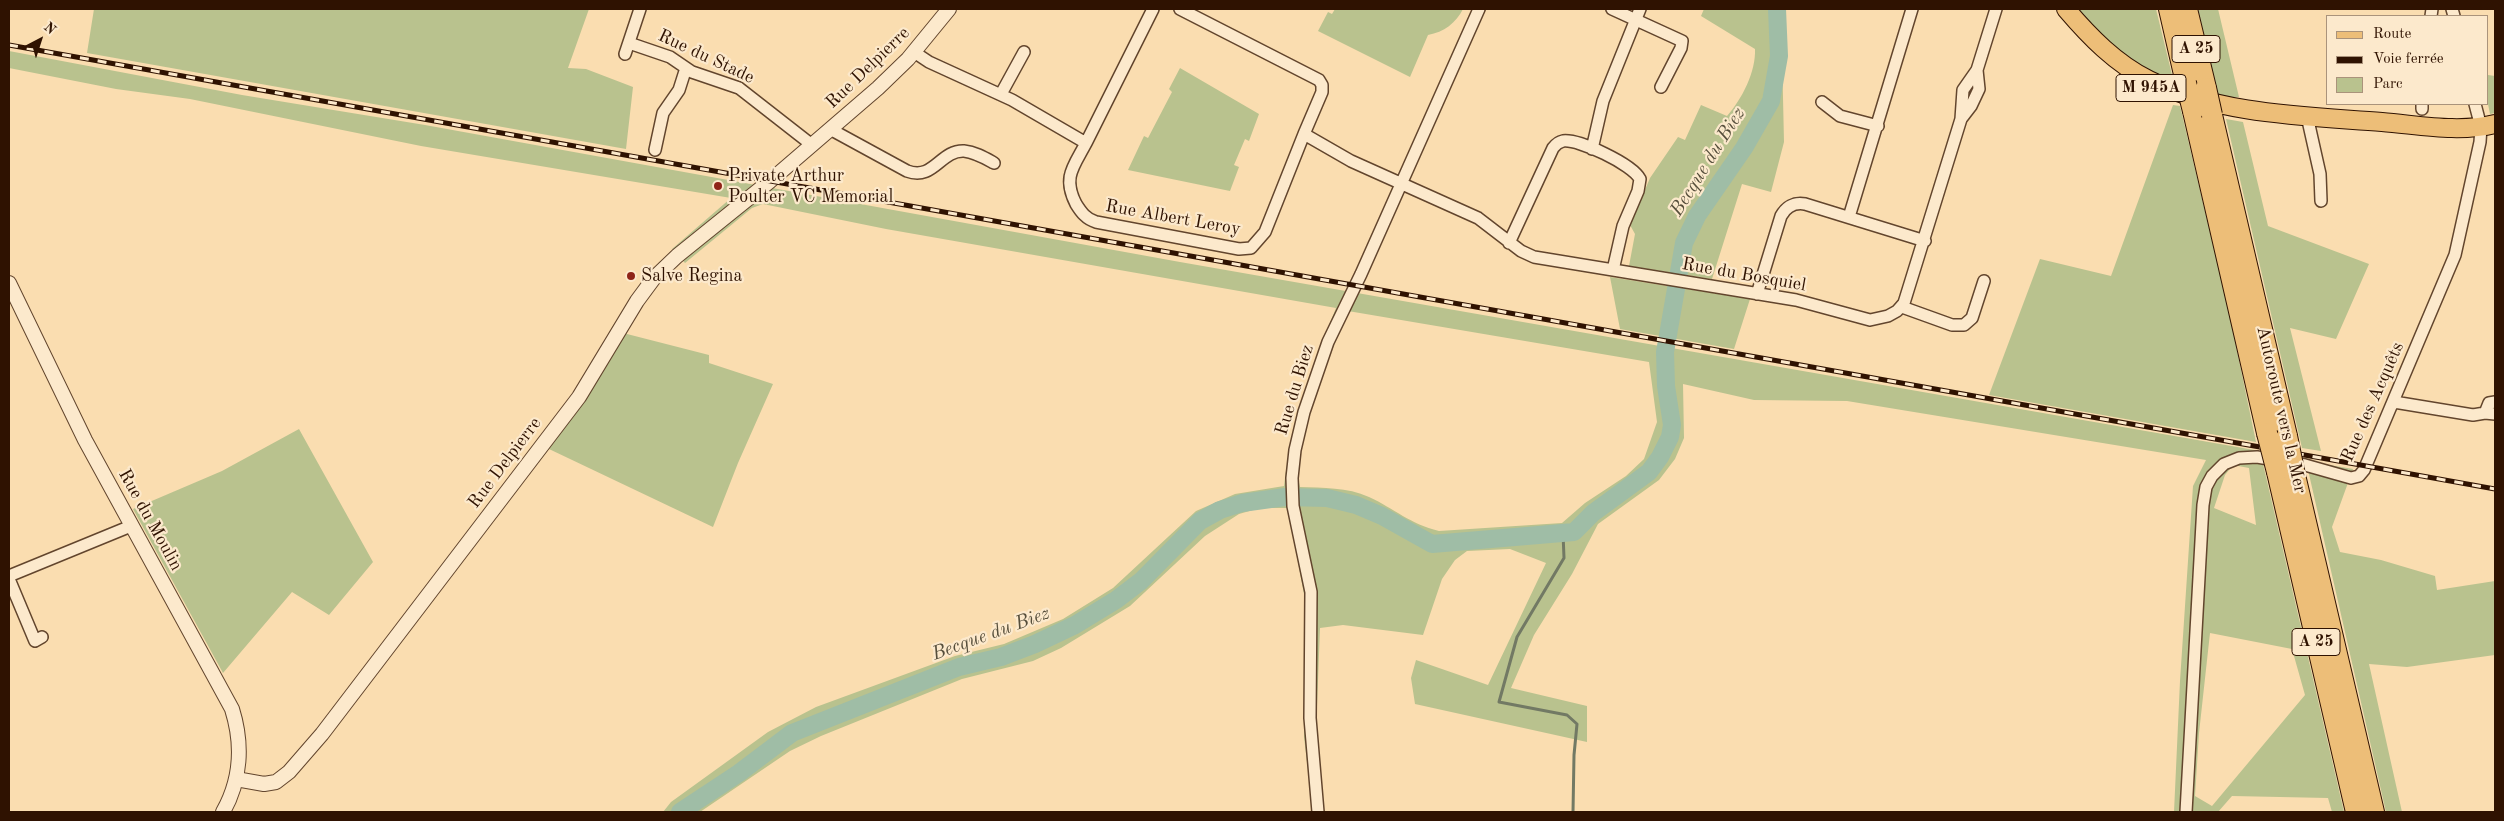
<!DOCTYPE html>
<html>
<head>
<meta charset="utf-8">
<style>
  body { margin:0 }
  #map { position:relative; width:2504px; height:821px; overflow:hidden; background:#faddb0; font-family:"Old Standard TT",serif }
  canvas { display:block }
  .frame { position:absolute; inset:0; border:10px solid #2f1201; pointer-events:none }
  .legend { position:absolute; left:2326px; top:15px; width:162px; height:90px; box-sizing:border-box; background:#fce9cc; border:1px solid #aa937b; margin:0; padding:6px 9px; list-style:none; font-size:15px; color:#2f1201 }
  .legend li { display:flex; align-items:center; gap:10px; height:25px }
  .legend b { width:25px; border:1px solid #aa937b }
  .north { position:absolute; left:15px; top:15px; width:50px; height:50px; -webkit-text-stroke:4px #fce9cc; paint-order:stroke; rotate:40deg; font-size:14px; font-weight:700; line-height:20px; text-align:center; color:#2f1201 }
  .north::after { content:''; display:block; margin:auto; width:18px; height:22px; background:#2f1201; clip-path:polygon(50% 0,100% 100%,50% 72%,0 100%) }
</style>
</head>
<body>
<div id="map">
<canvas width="2504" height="821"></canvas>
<div class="frame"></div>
<ul class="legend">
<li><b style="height:6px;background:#edbe78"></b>Route</li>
<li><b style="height:6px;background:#2f1201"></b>Voie ferrée</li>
<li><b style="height:14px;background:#b9c28e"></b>Parc</li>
</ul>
<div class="north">N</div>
</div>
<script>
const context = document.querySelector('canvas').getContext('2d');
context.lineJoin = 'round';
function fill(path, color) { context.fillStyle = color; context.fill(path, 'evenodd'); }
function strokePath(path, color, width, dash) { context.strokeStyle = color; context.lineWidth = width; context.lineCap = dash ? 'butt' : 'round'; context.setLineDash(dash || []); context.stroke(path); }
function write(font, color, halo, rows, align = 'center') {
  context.font = font + ' "Old Standard TT",serif'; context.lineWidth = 4.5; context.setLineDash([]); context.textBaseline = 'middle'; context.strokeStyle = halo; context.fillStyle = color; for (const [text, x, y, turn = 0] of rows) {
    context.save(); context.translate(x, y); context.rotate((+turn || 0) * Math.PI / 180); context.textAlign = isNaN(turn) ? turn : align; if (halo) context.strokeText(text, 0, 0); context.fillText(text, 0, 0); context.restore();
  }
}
const green = new Path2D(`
  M 94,9 L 589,9 L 568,68 L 586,69 L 633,87 L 626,149 L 87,53 Z
  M 1335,9 L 1463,9 C 1456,23 1444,32 1428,35 L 1410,77 L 1318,31 L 1328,12 L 1332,14 Z
  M 1704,9 L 1781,9 L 1784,142 L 1771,192 L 1742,184 L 1712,279 L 1629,266 L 1635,234 L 1630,225 L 1650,178 L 1678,137 L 1685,140 L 1701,105 L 1727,116 C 1742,99 1756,72 1755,49 L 1701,16 Z
  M 2075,9 L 2156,9 L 2174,83 L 2132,64 L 2104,39 Z
  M 2198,9 L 2218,9 L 2239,97 L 2218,97 Z
  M 9,51 L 242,95 L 425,125 L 1180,262 L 2260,451 L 2344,812 L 2332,812 L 2328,798 L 2232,796 L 2218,812 L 2174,812 L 2180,681 L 2193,486 L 2206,460 L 1847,401 L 1754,400 L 1683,384 L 1684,438 L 1675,459 L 1659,480 L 1598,524 L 1572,574 L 1534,635 L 1511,688 L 1587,706 L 1587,742 L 1415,704 L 1411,678 L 1416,660 L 1488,685 L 1546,563 L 1510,549 L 1467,551 L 1455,560 L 1442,579 L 1423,635 L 1343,625 L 1320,628 L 1313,812 L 1304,737 L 1306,605 L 1288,508 L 1260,508 L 1239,514 L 1205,536 L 1130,606 L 1061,648 L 1033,661 L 962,679 L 821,736 L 790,751 L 700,812 L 663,812 L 671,802 L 768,732 L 816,707 L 955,656 L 1004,644 L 1063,619 L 1113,588 L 1196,511 L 1235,494 L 1284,486 C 1292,420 1311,369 1336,308 L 886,229 L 763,204 L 752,208 L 685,263 L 672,249 L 731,198 L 421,146 L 190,99 L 116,89 L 9,68 ZM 1348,311 L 1649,362 L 1657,422 L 1644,459 L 1626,476 L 1585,503 L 1562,523 L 1439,531 C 1410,524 1395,509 1369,497 C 1347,487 1323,488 1300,487 C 1292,440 1330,356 1348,311 ZM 2233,465 L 2249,468 L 2256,525 L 2214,508 L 2225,475 ZM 2210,633 L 2292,649 L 2305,695 L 2212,806 L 2195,796 L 2199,733 Z
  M 1180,68 L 1259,114 L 1249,141 L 1245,139 L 1234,165 L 1239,167 L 1230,191 L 1128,170 L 1144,136 L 1148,138 L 1172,92 L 1169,89 Z
  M 2488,75 L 2495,76 L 2495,113 L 2490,114 L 2488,104 Z
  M 2173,105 L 2180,106 L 2229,312 L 2256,442 L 1989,395 L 2040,259 L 2111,276 Z
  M 2226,119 L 2243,122 L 2268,226 L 2369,264 L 2336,339 L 2290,328 L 2321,451 L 2302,448 Z
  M 1610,277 L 1750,299 L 1734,349 L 1620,329 Z
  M 614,324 L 627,334 L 709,355 L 709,363 L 773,384 L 738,463 L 713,527 L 549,449 L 482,534 L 580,385 Z
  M 299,429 L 373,562 L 329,615 L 292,592 L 223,673 L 133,509 L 222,471 Z
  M 2306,461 L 2353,469 L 2332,527 L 2340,552 L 2381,560 L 2435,576 L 2437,590 L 2495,581 L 2495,655 L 2407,667 L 2369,664 L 2402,812 L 2386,812 Z`);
const stream = new Path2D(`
  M 1563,533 L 1564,558 L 1517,637 L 1499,702 L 1567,715 L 1577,724 L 1574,755 L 1573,812`);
const river = new Path2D(`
  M 680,812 L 739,773 L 792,733 L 959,667 L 1001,657 L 1035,644 L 1075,625 L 1116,600 L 1141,581 L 1200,521 L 1220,510 L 1242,503 L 1285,497 L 1327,498 L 1356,505 L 1382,516 L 1432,544 L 1574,532 L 1593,513 L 1649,472 L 1660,457 L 1670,437 L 1672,425 L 1666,386 L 1665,352 L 1684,243 L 1697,216 L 1744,148 L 1771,101 L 1779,56 L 1777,9`);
const minor = new Path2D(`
  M 1180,9 L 1319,80 L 1322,85 L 1322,92 L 1304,134 L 1351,161 L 1478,218 L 1521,251 L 1534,257 L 1796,300 L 1870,320 L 1888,316 L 1897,311 L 1904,303 L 1961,119 L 1963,90 L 1977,70
  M 1612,9 L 1682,41 L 1681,48 L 1661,87
  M 2452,9 L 2454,16
  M 2431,16 L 2432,9
  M 629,43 L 670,57 L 692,72 L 739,88 L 812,145
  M 914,52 L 929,62 L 1012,100 L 1086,143 C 1074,166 1062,177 1076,204 C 1081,212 1086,219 1096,222 L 1239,249 L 1251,248 L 1265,232 L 1304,134
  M 625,54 L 640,9
  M 1001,94 L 1024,52
  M 1822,102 L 1840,116 L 1878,126
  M 2422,109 L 2422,104
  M 2307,116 L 2320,174 L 2321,201
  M 1961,119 L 1971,106 L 1979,89 L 1977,70 L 1996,9
  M 830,129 L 907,171 C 934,181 940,150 964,151 C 975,152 985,158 994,163
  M 1086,143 L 1153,9
  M 1592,149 L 1603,101 L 1640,9
  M 655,150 L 663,113 L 679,90 L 686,68
  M 1849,217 L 1912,9
  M 1509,243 L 1553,148 C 1556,144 1558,142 1563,141 C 1579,139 1632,164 1640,179 L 1638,191 L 1623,226 L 1613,270
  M 1757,294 L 1781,216 C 1786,207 1794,202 1805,204 L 1925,241
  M 1902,307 L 1952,325 L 1964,325 L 1972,318 L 1984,281
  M 2394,402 L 2473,415 L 2485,413
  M 2495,402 L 2489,403 L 2485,413 L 2495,414
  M 9,576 L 131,526
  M 9,579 L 35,641 L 42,637
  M 1318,812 L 1310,718 L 1311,592 L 1293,506 L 1292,478 L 1295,450 L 1304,412 L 1328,342 L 1361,274 L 1479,9
  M 2186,812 L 2203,505 L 2206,487 L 2212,476 L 2224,464 L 2239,458 L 2257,457 L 2305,465 L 2351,478 L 2359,476 L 2364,470 L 2455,255 L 2480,142 L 2481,127 L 2475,104`);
const tertiary = new Path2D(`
  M 9,283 L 85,440 L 232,709 C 243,744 241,780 223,812
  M 236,779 L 264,784 L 276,782 L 289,772 L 322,734 L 579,397 L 637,301 L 654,278 L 677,256 L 770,181 L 878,88 L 908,59 L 949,9`);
const primary = new Path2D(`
  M 2066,9 C 2089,36 2116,64 2149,80 C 2220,115 2305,116 2382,122 C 2420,125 2458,133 2495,124`);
const motorway = new Path2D(`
  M 2169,9 L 2186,83
  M 2187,9 L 2206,88
  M 2193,111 L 2267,433
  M 2212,115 L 2287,436
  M 2277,472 L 2356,812
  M 2295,475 L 2374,812`);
const rail = new Path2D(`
  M 9,45 L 2495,489`);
const motorwayBridge = new Path2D(`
  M 2186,83 L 2193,111
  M 2206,88 L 2212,115
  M 2267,433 L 2277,472
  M 2287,436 L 2295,475`);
const markers = [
  [718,186,5,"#8f2418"],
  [631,276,5,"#8f2418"]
];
const shields = [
  [2196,49,48],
  [2151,88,70],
  [2316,642,48]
];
const shieldNames = [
  ["A 25",2196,49],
  ["M 945A",2151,88],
  ["A 25",2316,642]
];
const streetNames = [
  ["Rue du Stade",706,57,25],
  ["Rue Delpierre",868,68,-44],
  ["Rue Albert Leroy",1173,218,10],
  ["Rue du Bosquiel",1744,275,10],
  ["Rue du Biez",1295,390,-73],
  ["Rue des Acquêts",2373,402,-66],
  ["Autoroute vers la Mer",2281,410,77],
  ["Rue Delpierre",505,463,-53],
  ["Rue du Moulin",150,520,61]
];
const poiNames = [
  ["Private Arthur",728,176],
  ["Poulter VC Memorial",728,197],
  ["Salve Regina",641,276]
];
const waterNames = [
  ["Becque du Biez",1708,162,-58],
  ["Becque du Biez",991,634,-20]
];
fill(green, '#b9c28e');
strokePath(stream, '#727964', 3);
strokePath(river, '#9fbda6', 18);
strokePath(minor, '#62452d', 14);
strokePath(tertiary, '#62452d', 16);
strokePath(primary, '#2f1201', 20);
strokePath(motorway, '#2f1201', 22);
strokePath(minor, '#fce9cc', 11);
strokePath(tertiary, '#fce9cc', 14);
strokePath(primary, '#edbe78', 18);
strokePath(motorway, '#edbe78', 20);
strokePath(rail, '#2f1201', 5);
strokePath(rail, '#fce9cc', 3, [9]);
strokePath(motorwayBridge, '#2f1201', 22, []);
strokePath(motorwayBridge, '#edbe78', 20);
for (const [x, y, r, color] of markers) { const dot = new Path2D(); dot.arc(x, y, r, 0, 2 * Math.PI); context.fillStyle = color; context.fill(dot); strokePath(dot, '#fce9cc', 2); }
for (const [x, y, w] of shields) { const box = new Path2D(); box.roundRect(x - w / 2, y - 13.5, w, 27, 4); context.fillStyle = '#fce9cc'; context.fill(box); strokePath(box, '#2f1201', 1); }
write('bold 16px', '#2f1201', null, shieldNames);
write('18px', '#2f1201', '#fce9cc', streetNames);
write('18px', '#2f1201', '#fce9cc', poiNames, 'left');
write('italic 19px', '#564e3b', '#fce9cc', waterNames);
</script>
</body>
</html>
